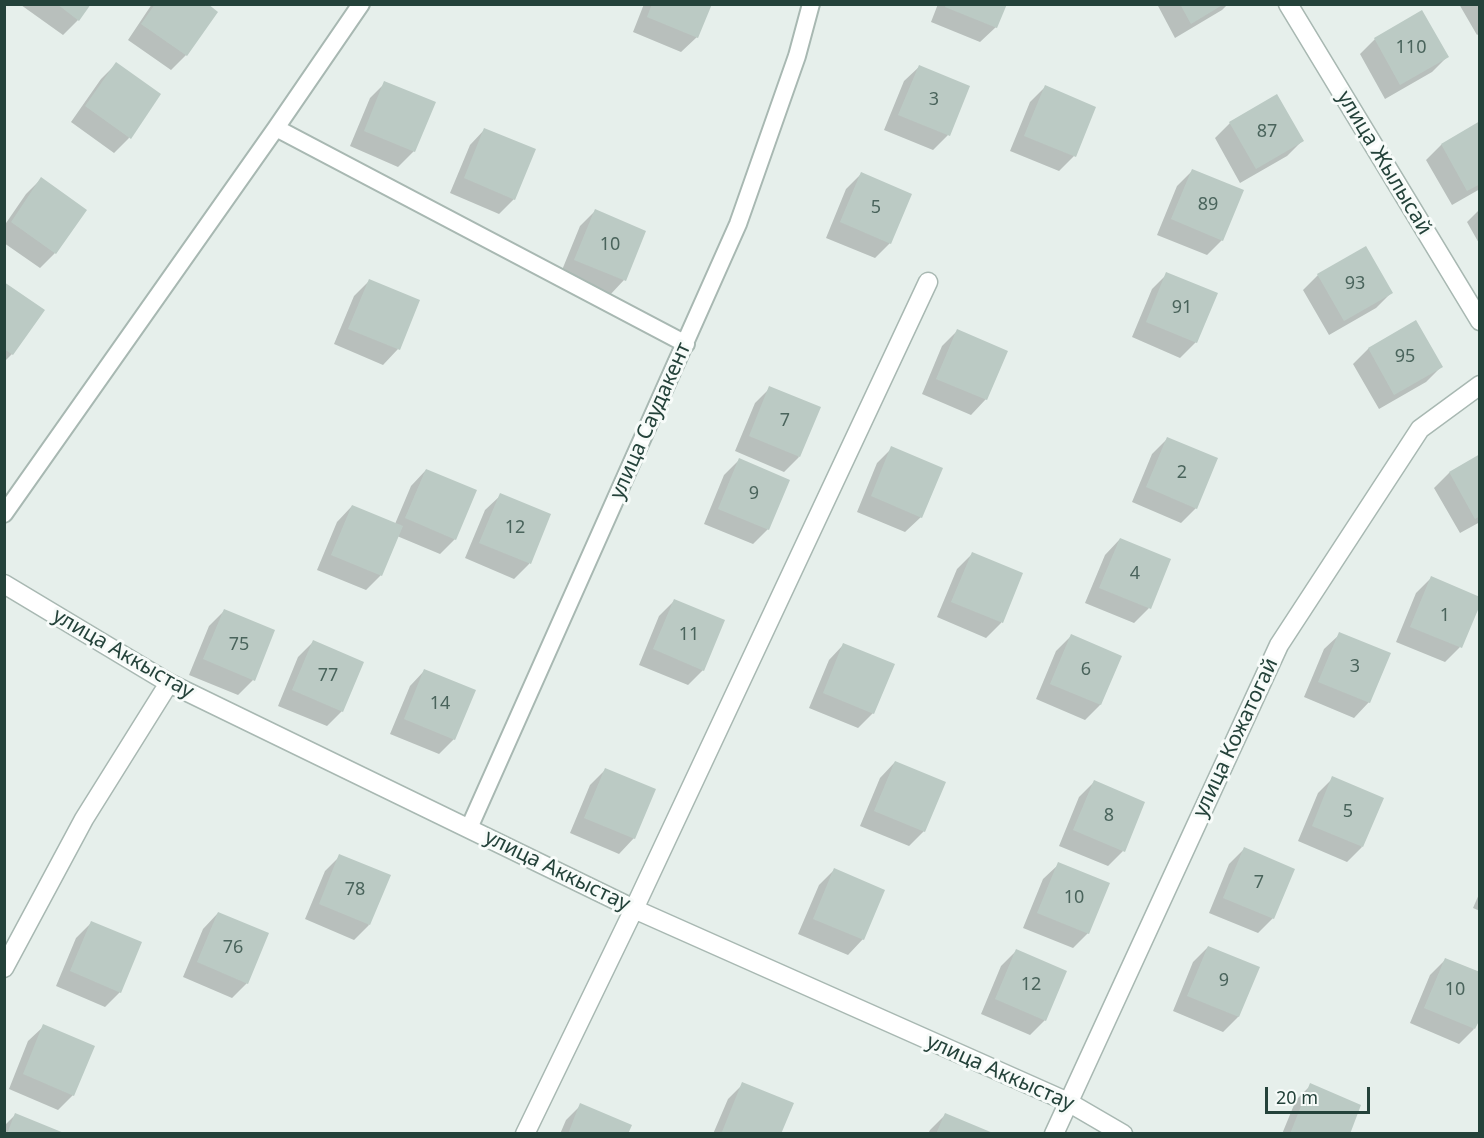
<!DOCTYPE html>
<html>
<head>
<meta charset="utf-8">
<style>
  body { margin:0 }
  #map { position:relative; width:1484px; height:1138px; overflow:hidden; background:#e6efeb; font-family:"Noto Sans",sans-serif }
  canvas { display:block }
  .frame { position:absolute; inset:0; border:6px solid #24423a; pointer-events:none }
  .scale { position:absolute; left:1265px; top:1087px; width:105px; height:27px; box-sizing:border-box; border:3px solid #24423a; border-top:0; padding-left:8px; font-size:18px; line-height:21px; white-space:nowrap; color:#24423a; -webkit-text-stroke:4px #f7fbf9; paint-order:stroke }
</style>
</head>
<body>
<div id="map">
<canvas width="1484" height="1138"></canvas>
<div class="frame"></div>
<div class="scale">20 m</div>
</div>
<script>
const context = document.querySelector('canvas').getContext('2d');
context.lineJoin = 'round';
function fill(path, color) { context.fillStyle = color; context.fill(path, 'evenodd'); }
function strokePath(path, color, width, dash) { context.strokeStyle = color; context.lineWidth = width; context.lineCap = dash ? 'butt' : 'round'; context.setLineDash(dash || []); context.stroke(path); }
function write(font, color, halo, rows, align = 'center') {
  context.font = font + ' "Noto Sans",sans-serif'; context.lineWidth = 6; context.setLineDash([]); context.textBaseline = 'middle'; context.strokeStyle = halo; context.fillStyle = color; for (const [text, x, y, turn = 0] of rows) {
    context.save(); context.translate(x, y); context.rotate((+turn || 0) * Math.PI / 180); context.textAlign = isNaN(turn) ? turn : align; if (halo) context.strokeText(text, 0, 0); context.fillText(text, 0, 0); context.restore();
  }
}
const shadow = new Path2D(`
  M 89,4 L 78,20 L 63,35 L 21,5 Z
  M 152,4 L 206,4 L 186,55 L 171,70 L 128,40 Z
  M 644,4 L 710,4 L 697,37 L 681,52 L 633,32 Z
  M 938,4 L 1005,4 L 996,27 L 980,42 L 931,22 Z
  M 1157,4 L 1228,4 L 1222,10 L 1175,38 Z
  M 1459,4 L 1480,4 L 1480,33 L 1477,35 Z
  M 1375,39 L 1447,57 L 1432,72 L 1385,99 L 1360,54 Z
  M 116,64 L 129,138 L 114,153 L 71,122 L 101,79 Z
  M 920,66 L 948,135 L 933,150 L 884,130 L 904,81 Z
  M 385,83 L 434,103 L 414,151 L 398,167 L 350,146 L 370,98 Z
  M 1045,87 L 1074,156 L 1059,171 L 1010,151 L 1030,102 Z
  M 1230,123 L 1302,141 L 1287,156 L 1240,183 L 1215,138 Z
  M 1480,123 L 1480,189 L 1452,205 L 1426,160 L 1441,145 Z
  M 485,129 L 514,199 L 499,214 L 450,193 L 470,145 Z
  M 1192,171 L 1222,240 L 1207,255 L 1157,235 L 1177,186 Z
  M 861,174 L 890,243 L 875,258 L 826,238 L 846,189 Z
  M 41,179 L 55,253 L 40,268 L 4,243 L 4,226 L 26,194 Z
  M 1480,209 L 1480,245 L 1467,222 Z
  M 595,211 L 644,232 L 624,280 L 609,296 L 560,275 L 580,226 Z
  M 1167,274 L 1216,294 L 1196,342 L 1180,358 L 1132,337 L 1152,289 Z
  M 1318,275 L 1391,293 L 1376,308 L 1329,335 L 1303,290 Z
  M 369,281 L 418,301 L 398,349 L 383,365 L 334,344 L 354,296 Z
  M 4,284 L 12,354 L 4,362 Z
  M 1415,322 L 1441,367 L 1426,382 L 1379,409 L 1353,364 L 1368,349 Z
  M 957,331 L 1006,351 L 986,399 L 971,415 L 922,394 L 942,346 Z
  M 770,388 L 799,457 L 784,472 L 735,451 L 755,403 Z
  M 1167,439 L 1196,508 L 1181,523 L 1132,502 L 1152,454 Z
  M 892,448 L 921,517 L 905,532 L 857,512 L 877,463 Z
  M 1480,456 L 1480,522 L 1460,533 L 1434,488 L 1449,473 Z
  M 739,460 L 768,529 L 753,544 L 704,524 L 724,475 Z
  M 426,470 L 455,539 L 440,554 L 397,536 L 381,575 L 366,590 L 317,570 L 337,522 L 352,506 L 395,524 L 411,486 Z
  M 501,495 L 549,515 L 529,564 L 514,579 L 465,558 L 485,510 Z
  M 1120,539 L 1149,608 L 1134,623 L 1085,603 L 1105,555 Z
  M 972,554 L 1021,574 L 1001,623 L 986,638 L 937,617 L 957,569 Z
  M 1431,578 L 1460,647 L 1445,662 L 1396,642 L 1416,593 Z
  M 674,601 L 703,670 L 688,685 L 639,665 L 659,616 Z
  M 224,611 L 253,680 L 238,695 L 189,675 L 209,626 Z
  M 1340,634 L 1369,702 L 1354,718 L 1304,697 L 1324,649 Z
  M 1071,636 L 1120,656 L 1100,705 L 1085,720 L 1036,699 L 1056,651 Z
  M 313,642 L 342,711 L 327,726 L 278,706 L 298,657 Z
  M 844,644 L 873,713 L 858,728 L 809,708 L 829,660 Z
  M 425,670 L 454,739 L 439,754 L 390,734 L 410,686 Z
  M 895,762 L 924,831 L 909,846 L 860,826 L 880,778 Z
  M 605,770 L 634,838 L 619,854 L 570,833 L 590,785 Z
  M 1333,778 L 1362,847 L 1347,862 L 1298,841 L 1318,793 Z
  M 1094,782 L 1123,851 L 1108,866 L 1059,846 L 1079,797 Z
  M 1244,849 L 1273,918 L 1258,933 L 1209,913 L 1229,864 Z
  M 340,856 L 369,925 L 354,940 L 305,919 L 325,871 Z
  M 1059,864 L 1088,933 L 1073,948 L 1023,928 L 1043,879 Z
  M 834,870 L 863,939 L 848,955 L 798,934 L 819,885 Z
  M 1480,892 L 1480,911 L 1473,908 Z
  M 218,913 L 247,983 L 232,998 L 183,977 L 203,929 Z
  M 91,923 L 120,992 L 105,1007 L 56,986 L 76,938 Z
  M 1208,947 L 1258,968 L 1238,1017 L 1223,1032 L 1173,1011 L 1193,962 Z
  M 1016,951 L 1045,1020 L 1030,1035 L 981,1014 L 1001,966 Z
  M 1445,960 L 1474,1029 L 1459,1044 L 1410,1023 L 1430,975 Z
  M 44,1026 L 73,1095 L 58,1110 L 9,1089 L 28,1041 Z
  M 743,1084 L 779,1134 L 713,1134 L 728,1099 Z
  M 1311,1085 L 1348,1134 L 1282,1134 L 1296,1100 Z
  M 581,1105 L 626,1134 L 560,1134 L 566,1120 Z
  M 15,1115 L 60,1134 L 4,1134 L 4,1126 Z
  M 945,1115 L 989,1134 L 928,1134 L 930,1130 Z`);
const building = new Path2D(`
  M 57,4 L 91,4 L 79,21 Z
  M 155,4 L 208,4 L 218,12 L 187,56 L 141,24 Z
  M 652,4 L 712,4 L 698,38 L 647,17 Z
  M 946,4 L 1007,4 L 997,28 L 945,7 Z
  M 1180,4 L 1224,4 L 1191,24 Z
  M 1422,10 L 1449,57 L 1400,85 L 1374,38 Z
  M 116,62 L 161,94 L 131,139 L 85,106 Z
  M 919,65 L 970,86 L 950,136 L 898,115 Z
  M 384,81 L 436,102 L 415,152 L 364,131 Z
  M 1045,85 L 1096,107 L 1076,157 L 1024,136 Z
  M 1277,94 L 1304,141 L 1256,169 L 1229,122 Z
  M 1480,121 L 1480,184 L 1467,191 L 1441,144 Z
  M 484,128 L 536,149 L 515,200 L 464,178 Z
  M 1192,169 L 1244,190 L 1223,241 L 1171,219 Z
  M 861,172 L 912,194 L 891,244 L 840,222 Z
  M 41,177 L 87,210 L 56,254 L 11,222 Z
  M 595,209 L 646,231 L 626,281 L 574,260 Z
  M 1366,246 L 1393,293 L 1344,321 L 1317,274 Z
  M 1166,272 L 1218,293 L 1197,343 L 1146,322 Z
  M 369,279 L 420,300 L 400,350 L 348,329 Z
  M 4,282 L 45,310 L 13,355 L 4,349 Z
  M 1416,320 L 1443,367 L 1394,395 L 1368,348 Z
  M 957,329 L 1008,351 L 987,400 L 936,379 Z
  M 769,386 L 821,407 L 800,457 L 749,436 Z
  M 1167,437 L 1218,458 L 1197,509 L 1146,487 Z
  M 891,446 L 943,468 L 922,518 L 871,496 Z
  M 1480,454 L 1480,516 L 1475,519 L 1449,472 Z
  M 739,458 L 790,480 L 769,530 L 718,509 Z
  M 426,469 L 477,490 L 456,540 L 405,518 Z
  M 500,493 L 551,514 L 531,564 L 479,543 Z
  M 352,505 L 403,526 L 382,576 L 331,555 Z
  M 1120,538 L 1171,559 L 1151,609 L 1099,588 Z
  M 972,552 L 1023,573 L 1003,623 L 951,602 Z
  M 1431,576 L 1480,597 L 1480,605 L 1462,648 L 1410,627 Z
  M 674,599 L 725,620 L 704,671 L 653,649 Z
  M 224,609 L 275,630 L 255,681 L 203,659 Z
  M 1339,632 L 1391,653 L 1370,703 L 1318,682 Z
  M 1071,634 L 1122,656 L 1101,705 L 1050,684 Z
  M 313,640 L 364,662 L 343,712 L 292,690 Z
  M 843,643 L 895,664 L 874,714 L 823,693 Z
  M 424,669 L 476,690 L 455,740 L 404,719 Z
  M 895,761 L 946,782 L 925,832 L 874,811 Z
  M 605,768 L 656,789 L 635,839 L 584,818 Z
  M 1332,776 L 1384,798 L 1363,847 L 1312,826 Z
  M 1094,780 L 1145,802 L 1125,852 L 1073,830 Z
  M 1244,847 L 1295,869 L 1274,919 L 1223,898 Z
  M 339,854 L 391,875 L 370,925 L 319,904 Z
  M 1058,862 L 1110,883 L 1089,934 L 1037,913 Z
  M 834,868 L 885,890 L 864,940 L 813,919 Z
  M 218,912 L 269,933 L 248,984 L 197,962 Z
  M 91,921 L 142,942 L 121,993 L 70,971 Z
  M 1208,946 L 1260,967 L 1239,1017 L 1187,996 Z
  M 1016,949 L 1067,971 L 1046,1021 L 995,999 Z
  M 1445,958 L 1480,972 L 1480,1019 L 1475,1029 L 1424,1008 Z
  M 43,1024 L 95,1046 L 74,1096 L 23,1074 Z
  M 742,1082 L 794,1103 L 781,1134 L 726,1134 L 722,1132 Z
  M 1310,1083 L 1361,1105 L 1350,1134 L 1290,1134 Z
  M 580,1103 L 632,1125 L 628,1134 L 568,1134 Z
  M 15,1113 L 64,1133 L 64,1134 L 7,1134 Z
  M 945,1113 L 993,1133 L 993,1134 L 936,1134 Z`);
const lane = new Path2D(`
  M 276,128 L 686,344
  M 4,514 L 276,128 L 361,4
  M 469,828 L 738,224 L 797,56 L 811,4`);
const street = new Path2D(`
  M 1288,4 L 1480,321
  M 4,584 L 169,683 L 634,909 L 1068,1102 L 1123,1134
  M 4,968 L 84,819 L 169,683
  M 525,1134 L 634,909 L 928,282
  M 1054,1134 L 1279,645 L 1420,429 L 1480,385`);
const numberNames = [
  ["110",1411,48],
  ["3",934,100],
  ["87",1267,132],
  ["89",1208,205],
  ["5",876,208],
  ["10",610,245],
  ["93",1355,284],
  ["91",1182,308],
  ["95",1405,357],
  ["7",785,421],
  ["2",1182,473],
  ["9",754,494],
  ["12",515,528],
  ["4",1135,574],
  ["1",1445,616],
  ["11",689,635],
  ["75",239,645],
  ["3",1355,667],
  ["6",1086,670],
  ["77",328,676],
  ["14",440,704],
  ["5",1348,812],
  ["8",1109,816],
  ["7",1259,883],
  ["78",355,890],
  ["10",1074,898],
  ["76",233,948],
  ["9",1224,981],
  ["12",1031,985],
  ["10",1455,990]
];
const streetNames = [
  ["улица Жылысай",1384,163,59],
  ["улица Саудакент",651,421,-66],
  ["улица Аккыстау",123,654,30],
  ["улица Кожатогай",1236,738,-65],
  ["улица Аккыстау",557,871,26],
  ["улица Аккыстау",1000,1073,24]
];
fill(shadow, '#0003');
fill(building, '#bbcac4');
strokePath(lane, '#a8b8b2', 20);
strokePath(street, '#a8b8b2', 21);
strokePath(lane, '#fff', 16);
strokePath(street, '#fff', 18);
write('18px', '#4a645c', null, numberNames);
write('21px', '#24423a', '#f7fbf9', streetNames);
</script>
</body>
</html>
